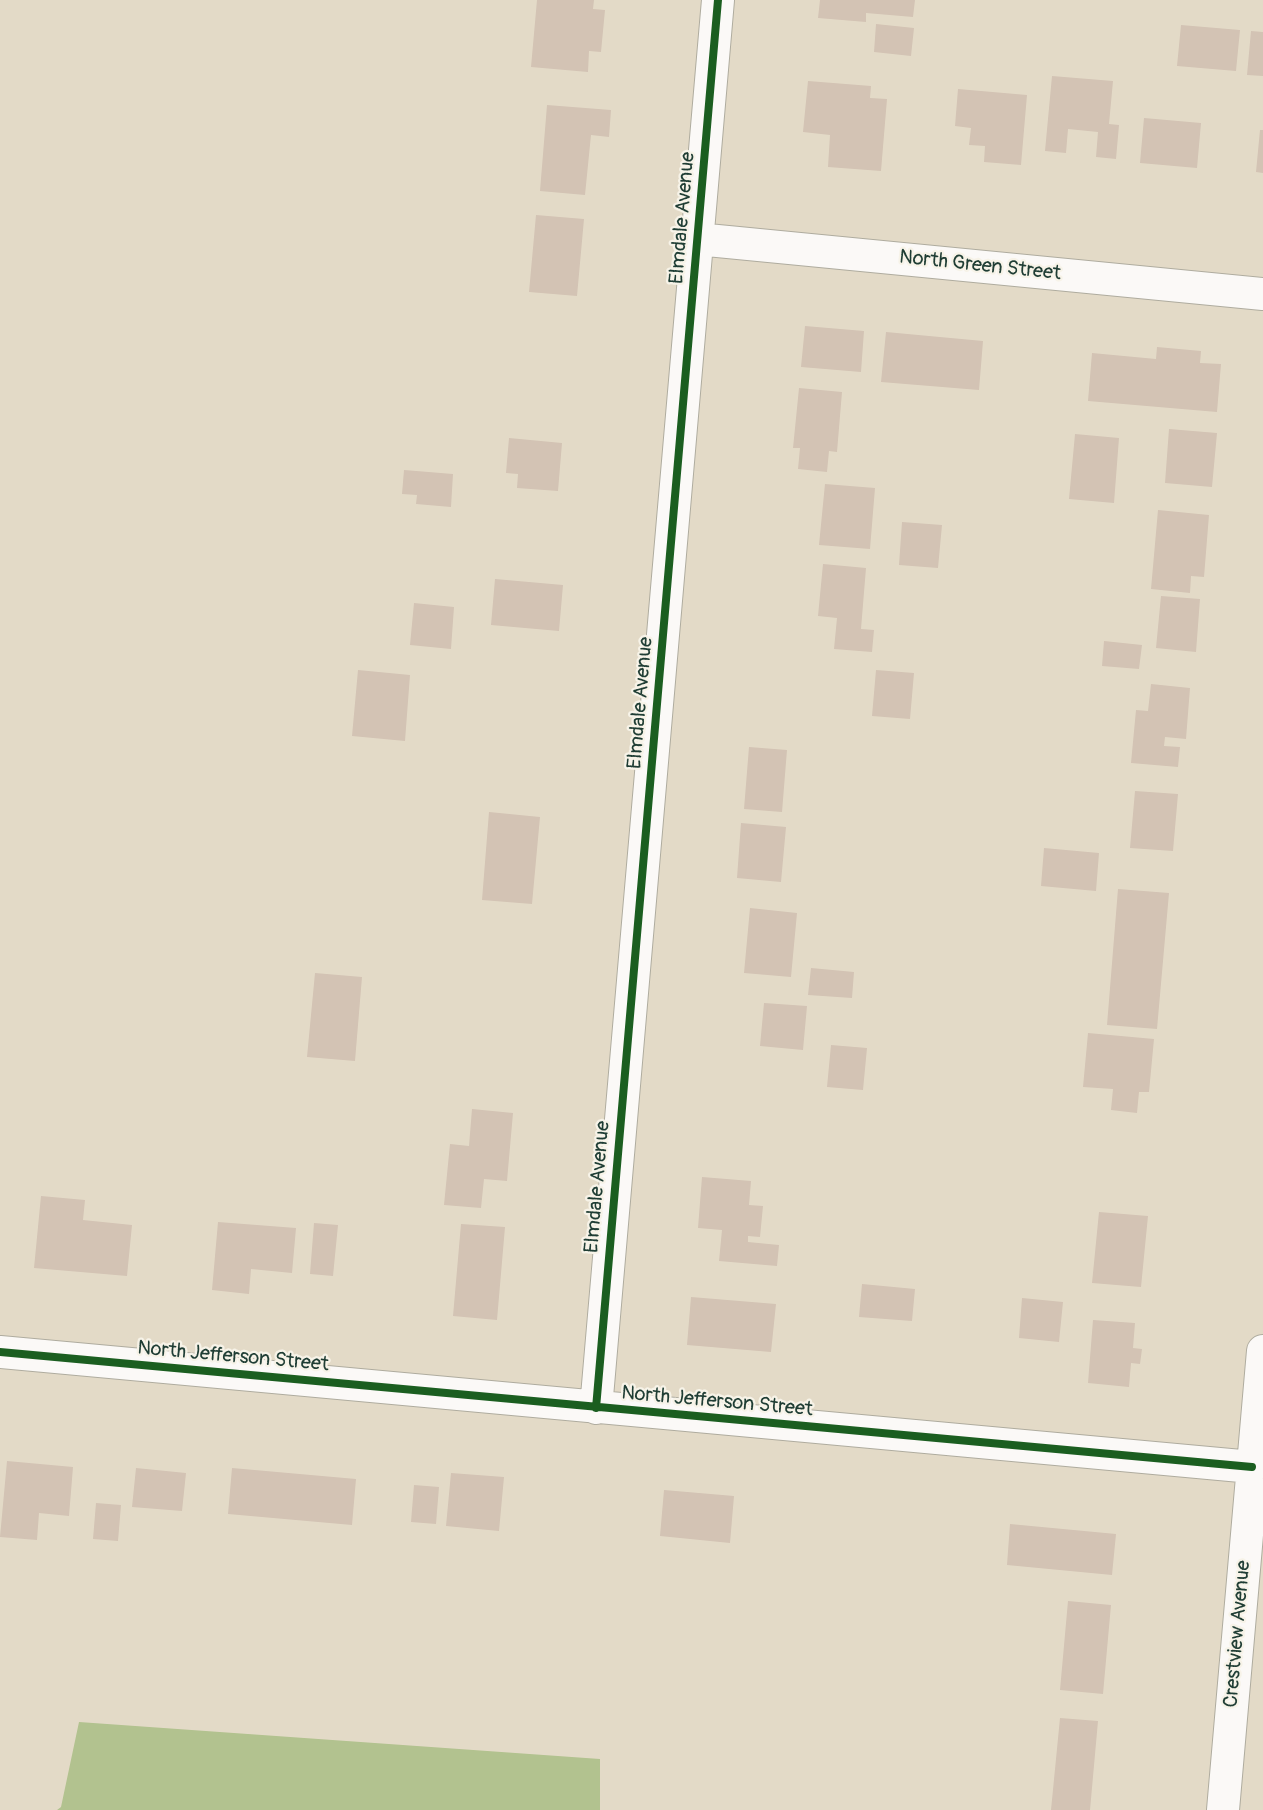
<!DOCTYPE html>
<html>
<head>
<meta charset="utf-8">
<style>
  body { margin:0 }
  canvas { display:block; background:#e3dac7 }
</style>
</head>
<body>
<canvas width="1263" height="1810"></canvas>
<script>
const context = document.querySelector('canvas').getContext('2d');
context.lineJoin = 'round';
function fill(path, color) { context.fillStyle = color; context.fill(path, 'evenodd'); }
function strokePath(path, color, width, dash) { context.strokeStyle = color; context.lineWidth = width; context.lineCap = dash ? 'butt' : 'round'; context.setLineDash(dash || []); context.stroke(path); }
function write(font, color, halo, rows, align = 'center') {
  context.font = font + ' Pangolin,sans-serif'; context.lineWidth = 4.5; context.setLineDash([]); context.textBaseline = 'middle'; context.strokeStyle = halo; context.fillStyle = color; for (const [text, x, y, turn = 0] of rows) {
    context.save(); context.translate(x, y); context.rotate((+turn || 0) * Math.PI / 180); context.textAlign = isNaN(turn) ? turn : align; if (halo) context.strokeText(text, 0, 0); context.fillText(text, 0, 0); context.restore();
  }
}
const forest = new Path2D(`
  M 79,1722 L 600,1759 L 600,1810 L 57,1810 L 61,1807 Z`);
const building = new Path2D(`
  M 537,0 L 594,0 L 593,9 L 605,10 L 601,52 L 589,51 L 588,72 L 531,67 Z
  M 820,0 L 915,0 L 913,17 L 866,13 L 866,22 L 818,18 Z
  M 876,24 L 914,28 L 911,56 L 874,52 Z
  M 1181,25 L 1240,30 L 1236,71 L 1177,66 Z
  M 1251,31 L 1263,32 L 1263,76 L 1247,75 Z
  M 1052,76 L 1113,81 L 1109,124 L 1119,125 L 1116,159 L 1096,157 L 1098,132 L 1068,129 L 1066,153 L 1045,151 Z
  M 808,81 L 871,86 L 870,98 L 887,99 L 881,171 L 828,167 L 830,135 L 803,132 Z
  M 958,89 L 1027,95 L 1021,165 L 984,162 L 985,146 L 969,145 L 971,128 L 955,126 Z
  M 547,105 L 611,110 L 609,137 L 591,135 L 585,195 L 540,191 Z
  M 1144,118 L 1201,123 L 1197,168 L 1140,163 Z
  M 1260,130 L 1263,130 L 1263,173 L 1256,172 Z
  M 536,215 L 584,219 L 577,296 L 529,292 Z
  M 805,326 L 864,331 L 861,372 L 801,367 Z
  M 886,332 L 983,341 L 979,390 L 881,382 Z
  M 1157,347 L 1201,351 L 1200,363 L 1221,364 L 1217,412 L 1088,401 L 1092,353 L 1156,359 Z
  M 799,388 L 842,392 L 837,452 L 829,451 L 827,472 L 798,469 L 800,448 L 793,448 Z
  M 1169,429 L 1217,433 L 1212,487 L 1165,483 Z
  M 1075,434 L 1119,438 L 1114,503 L 1069,499 Z
  M 509,438 L 562,443 L 558,491 L 517,488 L 518,474 L 506,473 Z
  M 404,470 L 453,474 L 451,507 L 416,504 L 417,495 L 402,494 Z
  M 825,484 L 875,488 L 870,549 L 819,545 Z
  M 1158,510 L 1209,515 L 1204,577 L 1191,576 L 1190,593 L 1151,589 Z
  M 902,522 L 942,525 L 938,568 L 899,565 Z
  M 823,564 L 866,568 L 861,629 L 874,630 L 872,652 L 834,649 L 837,618 L 818,616 Z
  M 495,579 L 563,585 L 559,631 L 491,625 Z
  M 1161,596 L 1200,599 L 1196,652 L 1156,648 Z
  M 414,603 L 454,607 L 451,649 L 410,645 Z
  M 1104,641 L 1142,645 L 1139,669 L 1102,666 Z
  M 358,670 L 410,675 L 405,741 L 352,736 Z
  M 876,670 L 914,673 L 910,719 L 872,716 Z
  M 1151,684 L 1190,688 L 1186,739 L 1165,737 L 1164,746 L 1180,747 L 1178,767 L 1131,763 L 1136,710 L 1148,711 Z
  M 749,747 L 787,750 L 782,812 L 744,809 Z
  M 1135,791 L 1178,794 L 1173,851 L 1130,848 Z
  M 489,812 L 540,817 L 532,904 L 482,900 Z
  M 741,823 L 786,827 L 781,882 L 737,878 Z
  M 1044,848 L 1099,853 L 1096,891 L 1041,886 Z
  M 1118,889 L 1169,893 L 1157,1029 L 1107,1025 Z
  M 750,908 L 797,913 L 791,977 L 744,973 Z
  M 811,968 L 854,972 L 852,998 L 808,995 Z
  M 315,973 L 362,977 L 355,1061 L 307,1057 Z
  M 764,1003 L 807,1006 L 803,1050 L 760,1046 Z
  M 1088,1033 L 1154,1039 L 1149,1092 L 1139,1092 L 1137,1113 L 1111,1110 L 1113,1089 L 1083,1087 Z
  M 831,1045 L 867,1048 L 863,1090 L 827,1087 Z
  M 472,1109 L 513,1113 L 507,1181 L 484,1179 L 481,1208 L 444,1205 L 450,1144 L 469,1146 Z
  M 702,1177 L 751,1181 L 749,1205 L 763,1206 L 760,1237 L 748,1236 L 748,1242 L 779,1245 L 777,1266 L 719,1261 L 722,1230 L 698,1228 Z
  M 41,1196 L 85,1200 L 83,1220 L 132,1225 L 127,1276 L 34,1268 Z
  M 1099,1212 L 1148,1216 L 1141,1287 L 1092,1283 Z
  M 218,1222 L 296,1228 L 292,1273 L 251,1269 L 249,1294 L 212,1290 Z
  M 314,1223 L 338,1225 L 333,1276 L 310,1274 Z
  M 461,1224 L 505,1227 L 497,1320 L 453,1316 Z
  M 862,1284 L 915,1289 L 912,1321 L 859,1317 Z
  M 691,1297 L 776,1304 L 771,1352 L 687,1345 Z
  M 1022,1298 L 1063,1302 L 1059,1342 L 1019,1338 Z
  M 1093,1320 L 1135,1323 L 1133,1348 L 1142,1349 L 1140,1364 L 1131,1363 L 1129,1387 L 1088,1383 Z
  M 7,1461 L 73,1467 L 69,1516 L 39,1513 L 37,1540 L 0,1537 Z
  M 136,1468 L 186,1473 L 182,1511 L 132,1507 Z
  M 232,1468 L 356,1479 L 352,1525 L 228,1514 Z
  M 451,1473 L 504,1477 L 499,1531 L 446,1526 Z
  M 414,1485 L 439,1487 L 436,1524 L 411,1522 Z
  M 664,1490 L 734,1496 L 730,1543 L 660,1536 Z
  M 96,1503 L 121,1505 L 118,1541 L 93,1539 Z
  M 1010,1524 L 1116,1534 L 1112,1575 L 1007,1565 Z
  M 1068,1601 L 1111,1605 L 1103,1694 L 1060,1690 Z
  M 1060,1718 L 1098,1721 L 1090,1810 L 1051,1810 Z`);
const minor = new Path2D(`
  M 697,239 L 1263,294
  M 0,1352 L 1252,1467
  M 596,1408 L 718,0
  M 1223,1810 L 1263,1351`);
const cycleway = new Path2D(`
  M 0,1352 L 1252,1467
  M 596,1408 L 718,0`);
const streetNames = [
  ["Elmdale Avenue",683,218,-85],
  ["North Green Street",980,266,6],
  ["Elmdale Avenue",641,703,-85],
  ["Elmdale Avenue",598,1187,-85],
  ["North Jefferson Street",233,1357,5],
  ["North Jefferson Street",717,1402,5],
  ["Crestview Avenue",1238,1634,-85]
];
fill(forest, '#b2c28f');
fill(building, '#d3c3b4');
strokePath(minor, '#afac9f', 34);
strokePath(minor, '#fbf9f7', 32);
strokePath(cycleway, '#1b5e20', 8);
write('20px', '#1f3d34', '#f7f3e8', streetNames);
</script>
</body>
</html>
